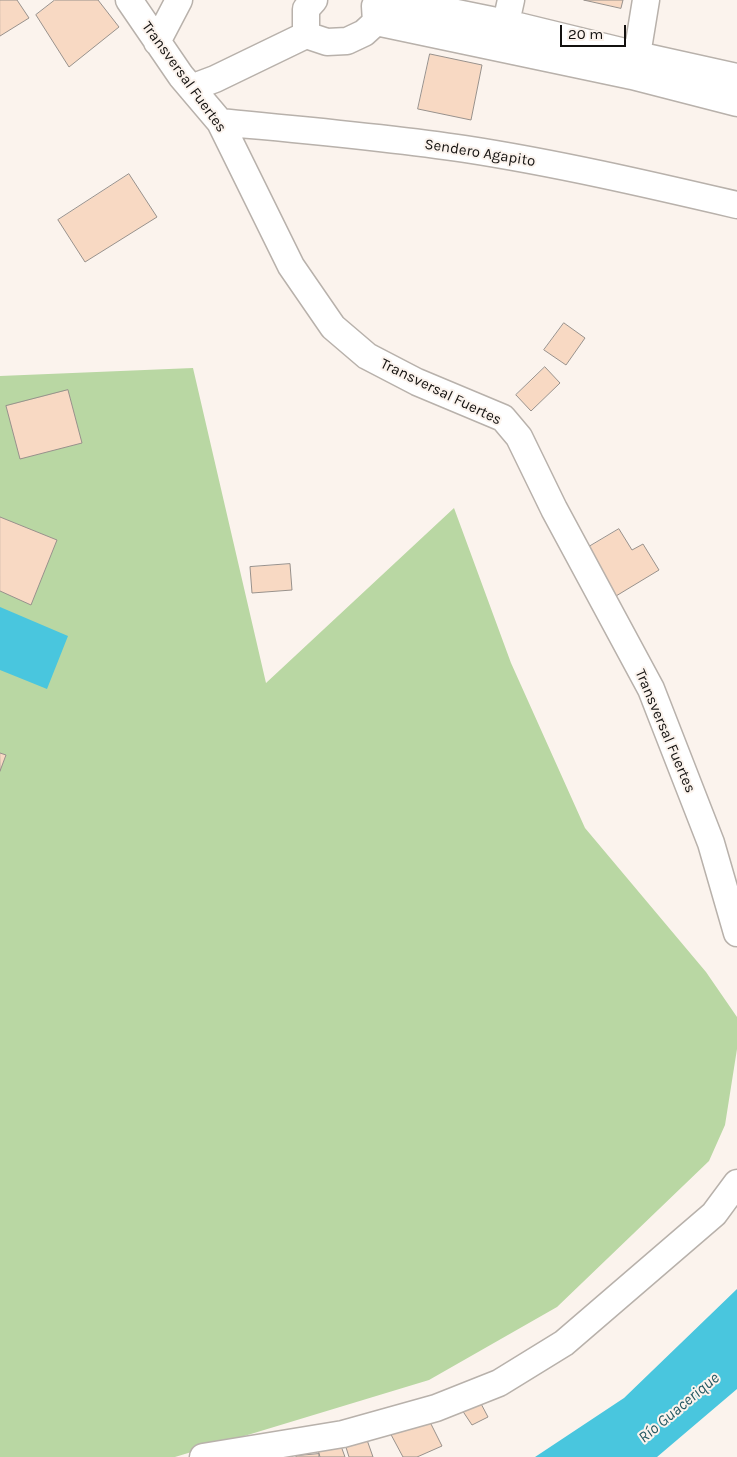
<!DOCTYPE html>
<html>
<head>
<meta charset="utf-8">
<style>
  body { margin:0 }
  #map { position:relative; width:737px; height:1457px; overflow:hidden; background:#fbf3ed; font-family:Karla,sans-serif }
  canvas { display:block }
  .scale { position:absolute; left:560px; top:25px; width:66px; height:22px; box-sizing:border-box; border:2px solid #13110f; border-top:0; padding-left:6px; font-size:15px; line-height:18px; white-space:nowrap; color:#13110f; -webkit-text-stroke:4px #fbf3ed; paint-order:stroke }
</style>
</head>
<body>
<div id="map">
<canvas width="737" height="1457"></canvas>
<div class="scale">20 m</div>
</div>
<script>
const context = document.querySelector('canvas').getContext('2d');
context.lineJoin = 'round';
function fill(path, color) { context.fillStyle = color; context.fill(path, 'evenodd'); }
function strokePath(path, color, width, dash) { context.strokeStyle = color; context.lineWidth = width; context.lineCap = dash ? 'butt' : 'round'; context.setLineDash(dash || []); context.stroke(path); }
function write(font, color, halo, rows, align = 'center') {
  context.font = font + ' Karla,sans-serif'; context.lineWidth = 4; context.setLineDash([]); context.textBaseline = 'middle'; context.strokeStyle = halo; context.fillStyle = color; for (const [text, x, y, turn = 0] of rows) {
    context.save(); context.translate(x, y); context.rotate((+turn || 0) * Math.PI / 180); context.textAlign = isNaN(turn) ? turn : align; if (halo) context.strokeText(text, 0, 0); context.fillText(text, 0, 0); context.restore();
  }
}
const green = new Path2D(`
  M 193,368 L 266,683 L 454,508 L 511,663 L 585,828 L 706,972 L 737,1017 L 737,1049 L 725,1125 L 709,1161 L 557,1307 L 429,1380 L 175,1457 L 0,1457 L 0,376 Z`);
const water = new Path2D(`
  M 0,607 L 68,636 L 47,689 L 0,670 Z
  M 737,1289 L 737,1389 L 657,1457 L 535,1457 L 624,1398 Z`);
const building = new Path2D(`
  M 0,0 L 17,0 L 29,18 L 0,36 Z
  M 55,0 L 98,0 L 119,27 L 69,67 L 36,15 Z
  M 584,0 L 623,0 L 621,8 Z
  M 430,54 L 482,65 L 471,120 L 418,109 Z
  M 129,174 L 157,217 L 85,262 L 58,220 Z
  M 564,323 L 585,338 L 566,365 L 544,350 Z
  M 545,367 L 560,383 L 531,411 L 516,395 Z
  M 68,390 L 82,443 L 20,459 L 6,406 Z
  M 0,517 L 57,540 L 31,605 L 0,591 Z
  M 619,529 L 632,550 L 643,544 L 659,570 L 616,596 L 587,548 Z
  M 290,564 L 292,590 L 252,593 L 250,567 Z
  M 0,753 L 6,755 L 0,771 Z
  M 478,1398 L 488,1417 L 472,1425 L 460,1407 Z
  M 427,1416 L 442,1446 L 417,1457 L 403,1457 L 388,1429 Z
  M 366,1437 L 373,1457 L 349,1457 L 345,1444 Z
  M 341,1446 L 345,1457 L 320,1457 L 318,1450 Z
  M 319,1454 L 319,1457 L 296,1457 L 296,1456 Z`);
const minor = new Path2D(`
  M 129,0 L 181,76 L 220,122 L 291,266 L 333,327 L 367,356 L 417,382 L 503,418 L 519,437 L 554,509 L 651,689 L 711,843 L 737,933
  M 384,0 L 403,2 L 506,23 L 637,55 L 737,77
  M 376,22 L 632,76 L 737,103
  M 306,35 L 306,9 L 314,0
  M 502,41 L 511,0
  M 157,42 L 179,0
  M 633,71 L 637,55 L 646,0
  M 191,88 L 215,79 L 306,35 L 327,42 L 347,41 L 364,33 L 376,22 L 375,6
  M 220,122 C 302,130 384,137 465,149 C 556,163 647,184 737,205
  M 203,1457 L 343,1434 L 436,1408 L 499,1383 L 564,1343 L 714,1214 L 737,1183`);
const streetNames = [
  ["Transversal Fuertes",184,77,54],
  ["Sendero Agapito",480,153,9],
  ["Transversal Fuertes",441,392,26],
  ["Transversal Fuertes",665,731,67]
];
const waterNames = [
  ["Río Guacerique",679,1408,-40]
];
fill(green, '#b9d7a3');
fill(water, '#49c6de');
fill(building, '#f8d9c3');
strokePath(building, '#98918c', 1);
strokePath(minor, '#b8b1ab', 29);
strokePath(minor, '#fff', 26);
write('15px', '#13110f', '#fbf3ed', streetNames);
write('italic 16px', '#245862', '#fbf3ed', waterNames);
</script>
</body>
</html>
